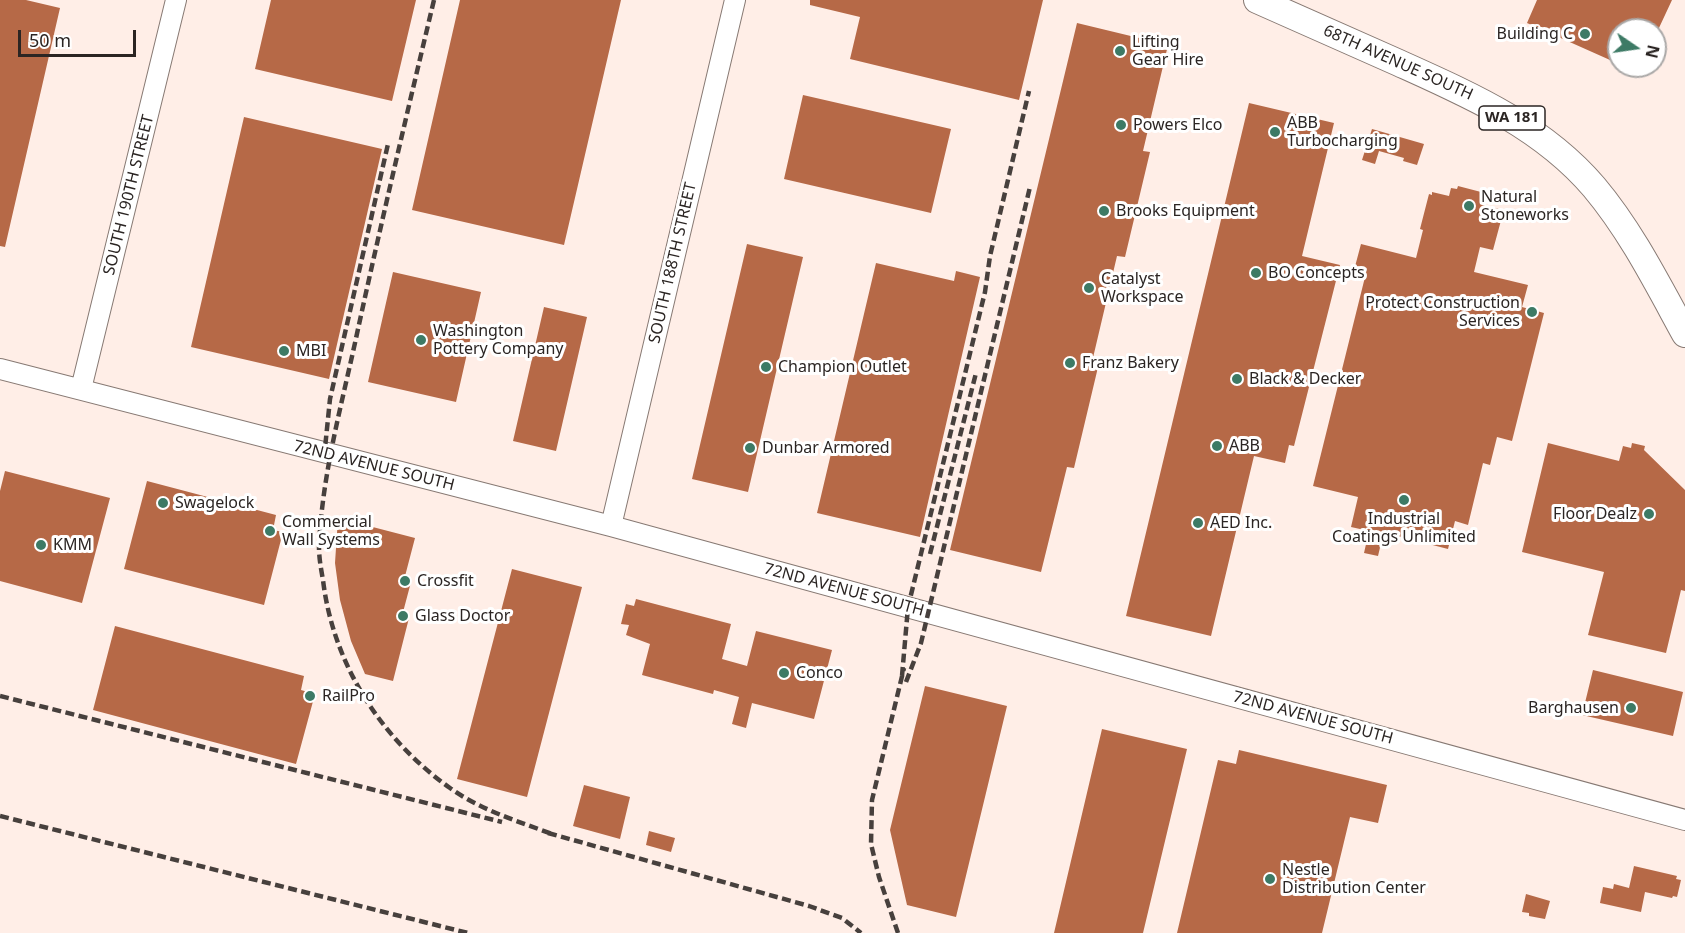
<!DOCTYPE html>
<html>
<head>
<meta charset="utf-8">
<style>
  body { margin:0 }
  #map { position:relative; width:1685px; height:933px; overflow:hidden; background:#ffeee7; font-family:"Noto Sans",sans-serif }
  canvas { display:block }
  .north { position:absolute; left:1607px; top:18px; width:60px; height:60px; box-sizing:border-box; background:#fff; border:2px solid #aaa8a7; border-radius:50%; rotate:103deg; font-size:16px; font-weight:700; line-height:24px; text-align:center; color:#2b2523 }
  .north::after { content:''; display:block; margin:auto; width:21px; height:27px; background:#3d7a65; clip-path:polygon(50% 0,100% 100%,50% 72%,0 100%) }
  .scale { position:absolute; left:18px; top:30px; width:118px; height:27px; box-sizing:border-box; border:3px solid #2b2523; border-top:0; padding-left:8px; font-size:18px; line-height:21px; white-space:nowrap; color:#2b2523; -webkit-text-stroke:4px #fff; paint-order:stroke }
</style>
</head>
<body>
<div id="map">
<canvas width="1685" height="933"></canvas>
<div class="north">N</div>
<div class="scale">50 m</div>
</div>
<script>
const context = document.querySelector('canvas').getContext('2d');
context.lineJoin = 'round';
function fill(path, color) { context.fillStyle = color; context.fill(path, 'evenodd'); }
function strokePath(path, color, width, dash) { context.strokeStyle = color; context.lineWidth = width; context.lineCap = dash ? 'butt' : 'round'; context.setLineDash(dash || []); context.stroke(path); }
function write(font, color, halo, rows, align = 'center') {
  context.font = font + ' "Noto Sans",sans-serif'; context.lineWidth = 6; context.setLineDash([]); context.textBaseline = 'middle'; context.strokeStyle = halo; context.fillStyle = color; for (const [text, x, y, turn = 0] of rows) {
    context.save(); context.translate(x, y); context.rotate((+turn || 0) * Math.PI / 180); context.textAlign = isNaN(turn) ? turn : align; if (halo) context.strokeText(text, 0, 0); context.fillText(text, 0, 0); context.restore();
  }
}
const building = new Path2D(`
  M 0,0 L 26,0 L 60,8 L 5,247 L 0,246 Z
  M 271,0 L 416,0 L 392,101 L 255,69 Z
  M 460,0 L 621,0 L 564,245 L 412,210 Z
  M 810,0 L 1043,0 L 1019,100 L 850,59 L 860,17 L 810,5 Z
  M 1537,0 L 1672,0 L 1658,30 L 1619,30 L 1619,64 L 1527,23 Z
  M 1077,23 L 1168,45 L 1143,151 L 1150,152 L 1125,257 L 1117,256 L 1092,362 L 1099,363 L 1074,468 L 1067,467 L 1041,572 L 950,550 Z
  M 803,95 L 951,129 L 931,213 L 784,179 Z
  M 1249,103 L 1334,123 L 1302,256 L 1340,265 L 1294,446 L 1289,445 L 1285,463 L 1254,456 L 1211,636 L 1126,616 Z
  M 244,117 L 382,149 L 329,379 L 191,347 Z
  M 1372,129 L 1424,144 L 1417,165 L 1403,161 L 1404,158 L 1379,151 L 1375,164 L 1362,160 Z
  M 1458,186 L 1481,192 L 1480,195 L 1485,196 L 1483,205 L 1500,209 L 1500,212 L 1503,213 L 1493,250 L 1480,247 L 1474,272 L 1528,285 L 1522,307 L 1544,313 L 1512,441 L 1497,437 L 1490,465 L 1483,463 L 1468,525 L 1455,521 L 1448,549 L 1386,533 L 1386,535 L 1383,535 L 1378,556 L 1364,553 L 1369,531 L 1351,527 L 1358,497 L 1313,486 L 1365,277 L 1353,274 L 1361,244 L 1416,258 L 1423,230 L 1420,229 L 1429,194 L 1432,195 L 1432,192 L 1449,196 L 1451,188 L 1457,189 Z
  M 747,244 L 803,257 L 748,492 L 692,479 Z
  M 876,263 L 954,281 L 956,271 L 980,277 L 920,537 L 817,513 Z
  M 393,272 L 481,292 L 456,402 L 368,382 Z
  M 544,307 L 587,317 L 556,451 L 513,441 Z
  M 1548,443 L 1619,461 L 1623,446 L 1631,448 L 1632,443 L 1645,446 L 1644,450 L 1685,490 L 1685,591 L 1681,590 L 1666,653 L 1588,635 L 1604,572 L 1522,552 Z
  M 5,471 L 110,498 L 82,603 L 0,581 L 0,491 Z
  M 147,481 L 276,515 L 273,530 L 283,532 L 264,605 L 124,569 Z
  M 338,518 L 415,538 L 404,580 L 411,582 L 402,616 L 409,618 L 393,681 L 365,674 L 351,641 L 340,600 L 335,563 Z
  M 512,569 L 582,587 L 527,797 L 457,779 Z
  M 636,599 L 731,624 L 722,659 L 747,666 L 756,631 L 832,650 L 814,719 L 752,703 L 746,728 L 732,724 L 739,697 L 714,690 L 713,694 L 642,675 L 650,644 L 626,635 L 629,625 L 621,624 L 626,604 L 634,606 Z
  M 115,626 L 304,676 L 301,690 L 315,694 L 296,764 L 93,710 Z
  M 1593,670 L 1683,692 L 1673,736 L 1582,715 Z
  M 925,686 L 1007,706 L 956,917 L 907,905 L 890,830 Z
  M 1102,729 L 1187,749 L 1143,933 L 1054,933 Z
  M 1239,750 L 1387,785 L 1378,823 L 1350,817 L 1322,933 L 1177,933 L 1218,760 L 1236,764 Z
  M 584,785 L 630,797 L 620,839 L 573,826 Z
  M 649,831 L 675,838 L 671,852 L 646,845 Z
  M 1634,866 L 1677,876 L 1676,879 L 1681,880 L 1677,897 L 1673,896 L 1672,898 L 1645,892 L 1641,912 L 1600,903 L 1603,887 L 1613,889 L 1614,884 L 1629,888 Z
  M 1526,894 L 1550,901 L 1545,919 L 1529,916 L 1529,913 L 1522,912 Z`);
const tertiary = new Path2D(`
  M 0,369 L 611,526 L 1685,820
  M 81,389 L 176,0
  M 611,526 L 735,0`);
const primary = new Path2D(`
  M 1257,0 C 1304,21 1351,42 1399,63 C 1470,95 1542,126 1594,187 C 1631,231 1657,283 1685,334`);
const rail = new Path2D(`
  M 434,0 C 408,109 382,219 358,329 C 343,400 322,473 319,547 C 319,558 321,569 323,580 C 333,664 381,739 450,788 C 480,810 520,822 555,835
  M 324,458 L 330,399 L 388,144
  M 930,554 L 976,373
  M 902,676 L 908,607 L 985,292 L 990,256 L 1029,91
  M 906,682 L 921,643 L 1030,187
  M 0,696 L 502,822
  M 0,816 L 468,933
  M 548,833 L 809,906 L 842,918 L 861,933
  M 898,933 L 879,877 L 871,844 L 872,800 L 904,668`);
const markers = [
  [1585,34,6,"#3d7a65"],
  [1120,51,6,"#3d7a65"],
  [1121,125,6,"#3d7a65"],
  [1275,132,6,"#3d7a65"],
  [1469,206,6,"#3d7a65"],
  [1104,211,6,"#3d7a65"],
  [1256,273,6,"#3d7a65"],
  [1089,288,6,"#3d7a65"],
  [1532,312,6,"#3d7a65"],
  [421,340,6,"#3d7a65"],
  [284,351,6,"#3d7a65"],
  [1070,363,6,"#3d7a65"],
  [766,367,6,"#3d7a65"],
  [1237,379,6,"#3d7a65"],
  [1217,446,6,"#3d7a65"],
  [750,448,6,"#3d7a65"],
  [1404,500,6,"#3d7a65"],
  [163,503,6,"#3d7a65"],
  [1649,514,6,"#3d7a65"],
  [1198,523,6,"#3d7a65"],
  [270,531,6,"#3d7a65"],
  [41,545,6,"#3d7a65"],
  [405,581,6,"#3d7a65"],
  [403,616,6,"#3d7a65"],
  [784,673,6,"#3d7a65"],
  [310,696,6,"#3d7a65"],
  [1631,708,6,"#3d7a65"],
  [1270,879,6,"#3d7a65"]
];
const shields = [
  [1512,118,66]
];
const shieldNames = [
  ["WA 181",1512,118]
];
const poiNames = [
  ["Building C",1573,34,"right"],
  ["Lifting",1132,42],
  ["Gear Hire",1132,60],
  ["ABB",1287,123],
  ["Turbocharging",1287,141],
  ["Powers Elco",1133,125],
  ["Natural",1481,197],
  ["Stoneworks",1481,215],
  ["Brooks Equipment",1116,211],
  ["BO Concepts",1268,273],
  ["Catalyst",1101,279],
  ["Workspace",1101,297],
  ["Protect Construction",1520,303,"right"],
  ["Services",1520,321,"right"],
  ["Washington",433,331],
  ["Pottery Company",433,349],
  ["MBI",296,351],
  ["Franz Bakery",1082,363],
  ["Champion Outlet",778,367],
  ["Black & Decker",1249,379],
  ["ABB",1229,446],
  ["Dunbar Armored",762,448],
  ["Swagelock",175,503],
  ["Floor Dealz",1637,514,"right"],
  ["Industrial",1404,519,"center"],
  ["Coatings Unlimited",1404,537,"center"],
  ["Commercial",282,522],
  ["Wall Systems",282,540],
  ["AED Inc.",1210,523],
  ["KMM",53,545],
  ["Crossfit",417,581],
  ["Glass Doctor",415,616],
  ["Conco",796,673],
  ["RailPro",322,696],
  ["Barghausen",1619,708,"right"],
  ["Nestle",1282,870],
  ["Distribution Center",1282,888]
];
const streetNames = [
  ["68TH AVENUE SOUTH",1398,63,24],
  ["SOUTH 190TH STREET",129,195,-76],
  ["SOUTH 188TH STREET",673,263,-77],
  ["72ND AVENUE SOUTH",374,466,14],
  ["72ND AVENUE SOUTH",844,590,15],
  ["72ND AVENUE SOUTH",1313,718,15]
];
fill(building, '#b66947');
strokePath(tertiary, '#877973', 22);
strokePath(primary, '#877973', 28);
strokePath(tertiary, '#fff', 20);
strokePath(primary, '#fff', 26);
strokePath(rail, '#47403d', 4.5, [9, 4.5]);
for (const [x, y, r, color] of markers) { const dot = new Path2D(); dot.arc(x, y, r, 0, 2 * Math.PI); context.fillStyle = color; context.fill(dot); strokePath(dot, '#fff', 2); }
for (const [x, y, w] of shields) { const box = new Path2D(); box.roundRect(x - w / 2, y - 12, w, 24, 4.5); context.fillStyle = '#fff'; context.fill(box); strokePath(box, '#2b2523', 1.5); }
write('bold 15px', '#2b2523', null, shieldNames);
write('16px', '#2b2523', '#fff', poiNames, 'left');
write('16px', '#2b2523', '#fff', streetNames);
</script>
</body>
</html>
